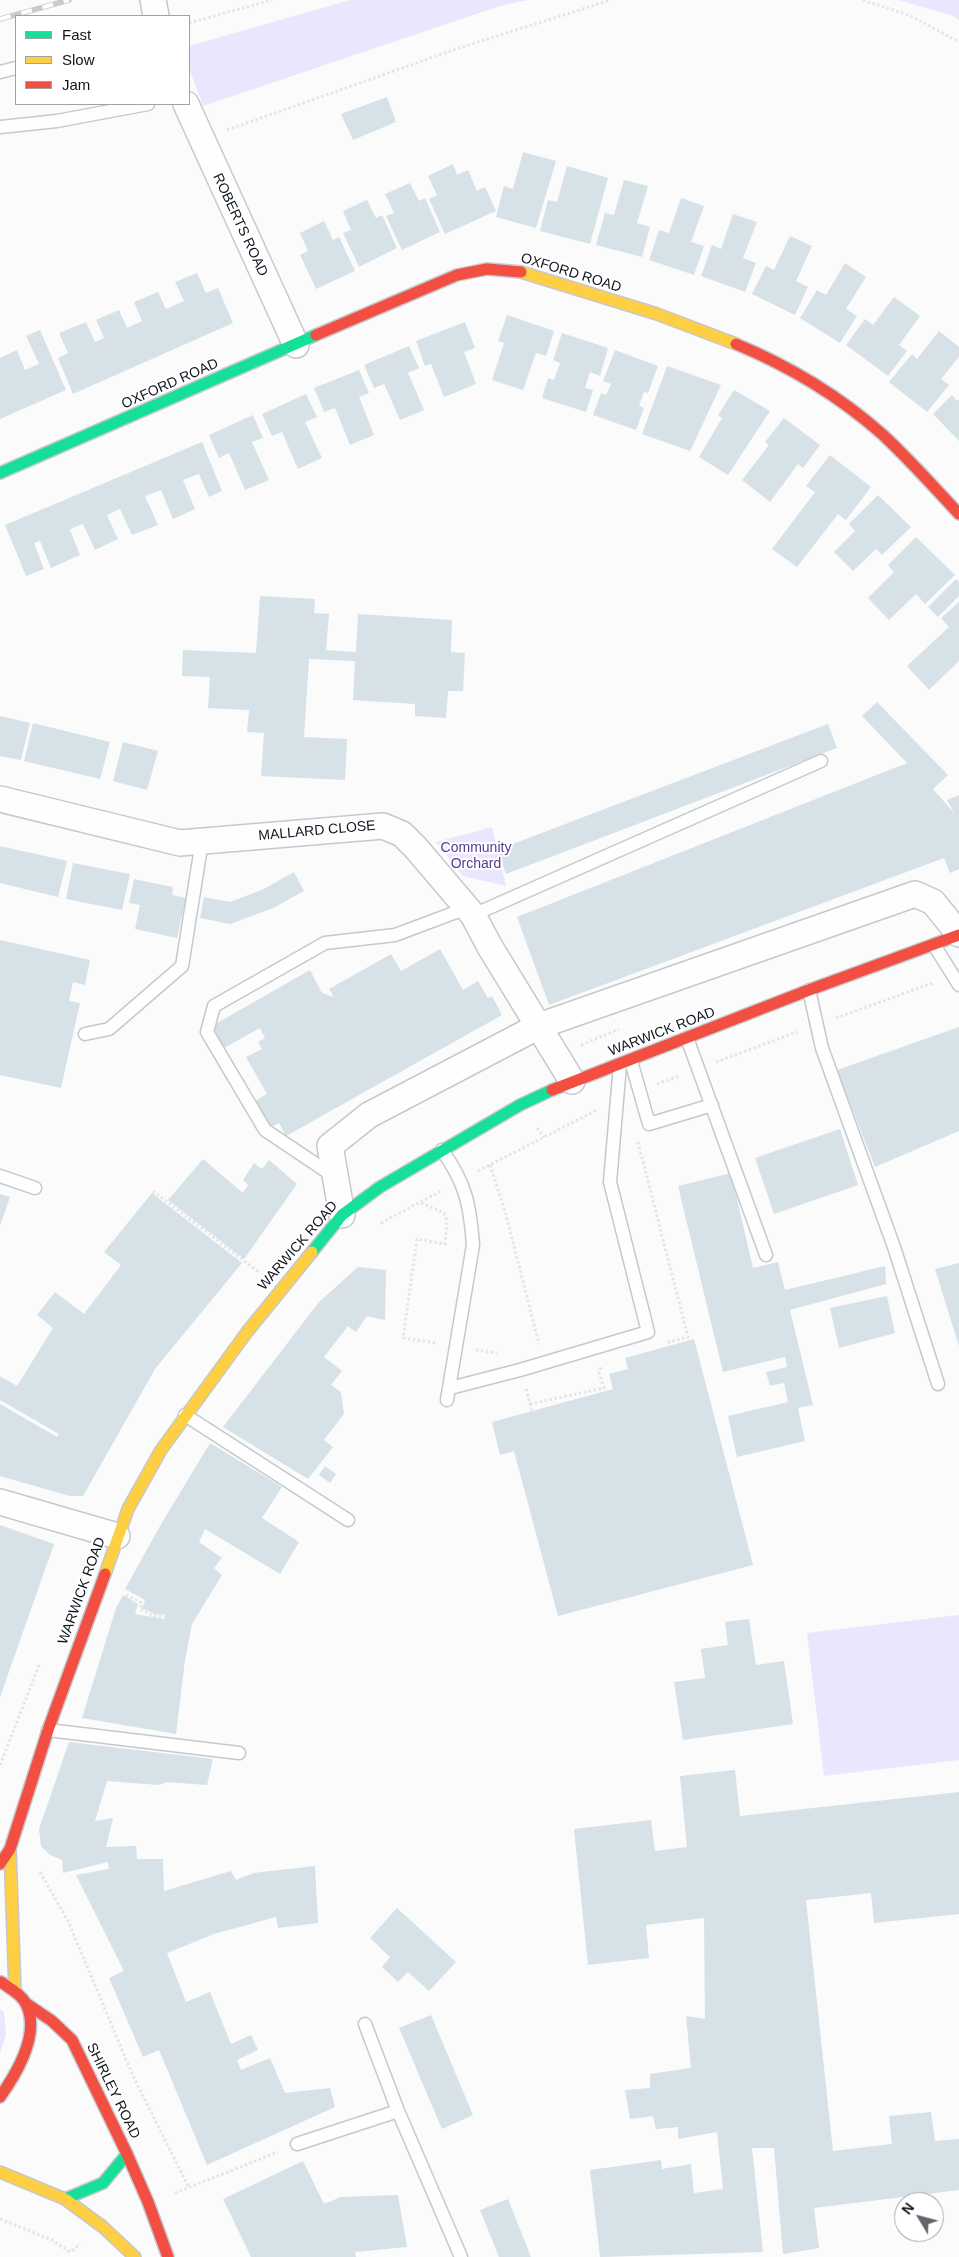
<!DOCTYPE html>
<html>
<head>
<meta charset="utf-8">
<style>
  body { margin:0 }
  #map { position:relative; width:959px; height:2257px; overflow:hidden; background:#fbfbfb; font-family:Helvetica,sans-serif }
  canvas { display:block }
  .legend { position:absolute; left:15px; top:15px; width:175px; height:90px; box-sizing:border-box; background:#fff; border:1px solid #9fa2a6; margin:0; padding:6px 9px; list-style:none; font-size:15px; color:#0f1620 }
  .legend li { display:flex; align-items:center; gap:10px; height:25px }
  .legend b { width:25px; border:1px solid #9fa2a6 }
  .north { position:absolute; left:894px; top:2192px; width:50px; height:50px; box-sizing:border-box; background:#fff; border:1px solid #9fa2a6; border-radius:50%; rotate:307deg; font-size:14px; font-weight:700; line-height:20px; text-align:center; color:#0f1620 }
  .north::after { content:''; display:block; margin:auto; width:18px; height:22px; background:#62666d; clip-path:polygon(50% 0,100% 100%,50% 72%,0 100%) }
</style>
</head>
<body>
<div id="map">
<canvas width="959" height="2257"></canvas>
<ul class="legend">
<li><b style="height:6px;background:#16e098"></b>Fast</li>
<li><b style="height:6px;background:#ffcf43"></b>Slow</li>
<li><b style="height:6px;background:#f24e42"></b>Jam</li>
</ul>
<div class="north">N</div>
</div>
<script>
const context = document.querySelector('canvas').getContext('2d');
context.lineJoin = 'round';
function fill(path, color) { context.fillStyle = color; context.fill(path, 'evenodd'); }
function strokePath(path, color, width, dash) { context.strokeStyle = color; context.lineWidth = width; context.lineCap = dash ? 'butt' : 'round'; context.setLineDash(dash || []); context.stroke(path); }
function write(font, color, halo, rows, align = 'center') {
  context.font = font + ' Helvetica,sans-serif'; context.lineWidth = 4; context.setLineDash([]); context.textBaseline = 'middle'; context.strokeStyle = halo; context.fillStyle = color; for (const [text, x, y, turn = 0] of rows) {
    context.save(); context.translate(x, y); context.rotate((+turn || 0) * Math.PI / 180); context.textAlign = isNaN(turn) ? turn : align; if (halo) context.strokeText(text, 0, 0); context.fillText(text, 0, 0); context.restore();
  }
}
const green = new Path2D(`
  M 350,0 L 528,0 L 500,6 L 203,106 L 189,68 L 189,46 Z
  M 898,0 L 959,0 L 959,20 L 951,15 Z
  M 492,827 L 506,886 L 463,876 L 436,842 Z
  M 959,1615 L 959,1760 L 824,1776 L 807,1633 Z
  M 0,2009 L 4,2012 L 6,2035 L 0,2053 Z`);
const building = new Path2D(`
  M 387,97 L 396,122 L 353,140 L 341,114 Z
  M 523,152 L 556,161 L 536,228 L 496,217 L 504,186 L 513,189 Z
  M 453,164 L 457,175 L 468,170 L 477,191 L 485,187 L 496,211 L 445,234 L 429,199 L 437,195 L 428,176 Z
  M 567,166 L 608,178 L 590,244 L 540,231 L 548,200 L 557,202 Z
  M 624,180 L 648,186 L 637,223 L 650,227 L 642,257 L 596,245 L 605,213 L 614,215 Z
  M 410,183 L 419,201 L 425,198 L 440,232 L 402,250 L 386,216 L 394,213 L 385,194 Z
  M 681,198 L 704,206 L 691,242 L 704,246 L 694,275 L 649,260 L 659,230 L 669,233 Z
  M 367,200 L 376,218 L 382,215 L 397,248 L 359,267 L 343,233 L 351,230 L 343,211 Z
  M 733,214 L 757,222 L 743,258 L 756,263 L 745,292 L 701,276 L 712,245 L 721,249 Z
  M 324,221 L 333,240 L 339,237 L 355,271 L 316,289 L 300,255 L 308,251 L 300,233 Z
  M 790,236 L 812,246 L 796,281 L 808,287 L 795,315 L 752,294 L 766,266 L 774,270 Z
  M 845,263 L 866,277 L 846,309 L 857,316 L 840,343 L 800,318 L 817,290 L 826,295 Z
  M 197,273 L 206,293 L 218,288 L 233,323 L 73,394 L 58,358 L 68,353 L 59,333 L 86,322 L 95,342 L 104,338 L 96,320 L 119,310 L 127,328 L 142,321 L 134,302 L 158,292 L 166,309 L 184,301 L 175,282 Z
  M 894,297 L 920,316 L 899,345 L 907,351 L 888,376 L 846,345 L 865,319 L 873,325 Z
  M 507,315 L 554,331 L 546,356 L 536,353 L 523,390 L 492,380 L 504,343 L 498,341 Z
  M 465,322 L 475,348 L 464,352 L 476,384 L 444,397 L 431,364 L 425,366 L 416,341 Z
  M 40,330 L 66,390 L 0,419 L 0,358 L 17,350 L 25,370 L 39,364 L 26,336 Z
  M 939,331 L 959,347 L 959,357 L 941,379 L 949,385 L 927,412 L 889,382 L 912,354 L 917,359 Z
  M 562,333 L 608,348 L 600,376 L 590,372 L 585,388 L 593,390 L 586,412 L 542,398 L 548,378 L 554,380 L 560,363 L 553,360 Z
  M 409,346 L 419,368 L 408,373 L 424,410 L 400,420 L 384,384 L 374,388 L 364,365 Z
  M 615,350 L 658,366 L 648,393 L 644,392 L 639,406 L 644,408 L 636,430 L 593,415 L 601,393 L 606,395 L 611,384 L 603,381 Z
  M 667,366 L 721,385 L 690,451 L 642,434 Z
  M 359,370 L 369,393 L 359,397 L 374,435 L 350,445 L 335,408 L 324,412 L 314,388 Z
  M 734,390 L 770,411 L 728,475 L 699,457 L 722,418 L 718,415 Z
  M 306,394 L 317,417 L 305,422 L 322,458 L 298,469 L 282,432 L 272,436 L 262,414 Z
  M 952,395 L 957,401 L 959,399 L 959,441 L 933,414 Z
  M 253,415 L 263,438 L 252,442 L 269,480 L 245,490 L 229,453 L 219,458 L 209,435 Z
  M 784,418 L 820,445 L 803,468 L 798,464 L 770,502 L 742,480 L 769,445 L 765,442 Z
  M 202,442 L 222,491 L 209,497 L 199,474 L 183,480 L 195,509 L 173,519 L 161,490 L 145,496 L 158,525 L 132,535 L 120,509 L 107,515 L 118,539 L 95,550 L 83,524 L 73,528 L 70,530 L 80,555 L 51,568 L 40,541 L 34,543 L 44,569 L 26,576 L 5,525 Z
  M 830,455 L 871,487 L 846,520 L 838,514 L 797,567 L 772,549 L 815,492 L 806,486 Z
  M 878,495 L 911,527 L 882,555 L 876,549 L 853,571 L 834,552 L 855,531 L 849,524 Z
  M 916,537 L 955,575 L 925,604 L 916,594 L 889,620 L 868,598 L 894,572 L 888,565 Z
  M 956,579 L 959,582 L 959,596 L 938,617 L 928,607 Z
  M 260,596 L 315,599 L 314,613 L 329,614 L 326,650 L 356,652 L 358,614 L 452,620 L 451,652 L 465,653 L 463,691 L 448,691 L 446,718 L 415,716 L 415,704 L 353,700 L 355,661 L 309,659 L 304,737 L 347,739 L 345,780 L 261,776 L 264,733 L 247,732 L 249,710 L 208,708 L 210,677 L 182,676 L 183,650 L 256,653 Z
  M 959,602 L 959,661 L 929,690 L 907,666 L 949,627 L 941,618 Z
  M 877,702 L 948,775 L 933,789 L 955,814 L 947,800 L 959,795 L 959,869 L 950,873 L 944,858 L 549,1005 L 517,917 L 907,763 L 862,716 Z
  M 0,716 L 30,723 L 21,760 L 0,756 Z
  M 33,723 L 110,742 L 100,779 L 24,761 Z
  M 828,724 L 837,748 L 506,874 L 497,850 Z
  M 123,742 L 158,751 L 147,790 L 113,781 Z
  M 0,846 L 67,861 L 58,897 L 0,883 Z
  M 73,863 L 130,874 L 122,910 L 66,899 Z
  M 294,872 L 304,891 L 273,908 L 230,924 L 200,918 L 204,897 L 230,902 L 264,889 Z
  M 134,879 L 173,887 L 172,895 L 186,898 L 177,938 L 135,929 L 140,905 L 129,903 Z
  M 0,940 L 90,960 L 85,985 L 73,982 L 69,1001 L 80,1003 L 61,1088 L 0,1075 Z
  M 440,949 L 463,990 L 478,981 L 488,998 L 492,996 L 502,1015 L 286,1136 L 279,1123 L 270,1128 L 255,1101 L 267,1094 L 246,1057 L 262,1049 L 258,1042 L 265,1038 L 260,1028 L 224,1048 L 212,1026 L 310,970 L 322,993 L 334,997 L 329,989 L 391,954 L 401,971 Z
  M 959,1027 L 959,1131 L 875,1167 L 837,1070 Z
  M 840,1129 L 858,1185 L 774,1214 L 755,1158 Z
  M 203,1159 L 243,1193 L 248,1185 L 243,1180 L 254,1163 L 262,1169 L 269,1160 L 297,1184 L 244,1259 L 168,1200 Z
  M 731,1173 L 753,1268 L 778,1262 L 785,1290 L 885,1266 L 886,1284 L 790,1310 L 813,1405 L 798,1408 L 805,1441 L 737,1457 L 728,1416 L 788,1402 L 784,1383 L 770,1386 L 766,1372 L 787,1367 L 785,1357 L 723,1372 L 678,1186 Z
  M 152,1193 L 242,1263 L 155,1369 L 83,1496 L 70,1496 L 0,1476 L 0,1404 L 57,1437 L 59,1434 L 0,1400 L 0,1376 L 17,1386 L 53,1328 L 37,1315 L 55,1292 L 84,1314 L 121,1265 L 104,1252 Z
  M 0,1194 L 10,1197 L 0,1226 Z
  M 959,1263 L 959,1346 L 935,1269 Z
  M 358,1267 L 386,1270 L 385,1320 L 367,1316 L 356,1332 L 348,1326 L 324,1357 L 342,1371 L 331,1385 L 341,1392 L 344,1414 L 324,1440 L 333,1447 L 308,1479 L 223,1427 L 319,1302 Z
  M 887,1296 L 895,1333 L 839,1348 L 830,1308 Z
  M 694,1339 L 753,1565 L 558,1616 L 514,1451 L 500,1455 L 492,1422 L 613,1389 L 609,1374 L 628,1369 L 625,1358 Z
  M 210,1443 L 282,1487 L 262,1518 L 299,1542 L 280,1574 L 205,1529 L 199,1542 L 222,1558 L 214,1568 L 222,1575 L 192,1624 L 185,1660 L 176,1734 L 82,1718 L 116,1608 L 123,1595 L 138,1604 L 135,1614 L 165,1619 L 166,1615 L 154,1614 L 142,1608 L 145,1600 L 125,1589 L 160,1526 Z
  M 325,1466 L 336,1474 L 330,1483 L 319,1475 Z
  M 0,1525 L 54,1544 L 0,1697 Z
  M 749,1619 L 756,1665 L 784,1661 L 793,1724 L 683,1740 L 674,1682 L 705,1678 L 701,1649 L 728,1645 L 725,1622 Z
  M 69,1742 L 213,1759 L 207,1785 L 167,1782 L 159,1785 L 107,1781 L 95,1821 L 113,1818 L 106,1847 L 136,1846 L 137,1859 L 163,1859 L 164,1891 L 231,1871 L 236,1880 L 253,1873 L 315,1866 L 318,1923 L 278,1928 L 276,1917 L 214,1934 L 167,1953 L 186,2002 L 210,1992 L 231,2044 L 251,2035 L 258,2050 L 237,2060 L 241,2070 L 270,2058 L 285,2093 L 330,2088 L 335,2107 L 207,2165 L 159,2050 L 143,2057 L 109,1978 L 124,1971 L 76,1875 L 109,1869 L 108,1862 L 63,1873 L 62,1860 L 50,1855 L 41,1846 L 39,1829 Z
  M 735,1770 L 740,1816 L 959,1792 L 959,1914 L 874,1923 L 871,1893 L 806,1900 L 833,2151 L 892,2144 L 889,2116 L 931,2112 L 935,2141 L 959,2139 L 959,2190 L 814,2208 L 819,2248 L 783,2254 L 774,2148 L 752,2148 L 763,2252 L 600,2257 L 590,2170 L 661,2160 L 662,2169 L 691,2164 L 694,2193 L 723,2189 L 717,2132 L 678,2139 L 678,2127 L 656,2129 L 653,2116 L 630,2119 L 625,2090 L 650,2088 L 650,2074 L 691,2068 L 686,2016 L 705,2019 L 704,1918 L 646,1925 L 649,1958 L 588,1965 L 574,1829 L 651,1820 L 655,1851 L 687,1847 L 680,1776 Z
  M 397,1908 L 456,1962 L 429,1991 L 408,1972 L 398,1982 L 382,1967 L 390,1957 L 370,1938 Z
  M 431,2015 L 473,2115 L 442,2129 L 399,2028 Z
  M 303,2161 L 324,2204 L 341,2197 L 398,2195 L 407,2247 L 355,2252 L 356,2257 L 251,2257 L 223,2199 Z
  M 508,2199 L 531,2257 L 499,2257 L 480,2210 Z`);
const path = new Path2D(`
  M 863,0 L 911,16 L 959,42
  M 189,23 L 272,0
  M 227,130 L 456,49 L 611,0
  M 836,1018 L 933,983
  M 581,1045 L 619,1029
  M 716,1062 L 797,1032
  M 657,1084 L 680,1076
  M 537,1128 L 544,1137
  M 638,1142 L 688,1337 L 665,1343
  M 490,1165 L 505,1211 L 539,1344
  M 478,1171 L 597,1110
  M 153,1191 L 260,1273
  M 421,1203 L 444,1213 L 447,1221 L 445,1244 L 417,1239 L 403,1338 L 436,1343
  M 381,1223 L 441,1191
  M 476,1350 L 497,1353
  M 526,1389 L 532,1411
  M 530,1404 L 604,1388 L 599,1373 L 601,1367
  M 126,1595 L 142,1603 L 140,1609 L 151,1615 L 166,1617
  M 0,1765 L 40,1663
  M 40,1872 L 68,1921 L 133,2076 L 189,2188
  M 175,2193 L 278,2152
  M 0,2219 L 52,2240 L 70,2252 L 80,2244`);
const lane = new Path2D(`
  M 0,72 L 16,68
  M 0,127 L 57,121 L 148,104
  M 473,915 L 821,761
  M 934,945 L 959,985
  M 809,990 L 822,1048 L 894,1247 L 938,1384
  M 85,1034 L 109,1029 L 182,966 L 202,841
  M 687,1038 L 766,1255
  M 631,1061 L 649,1124 L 712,1105
  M 442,1150 C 466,1184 470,1205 473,1245 L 447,1400
  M 0,1176 L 35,1188
  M 335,1177 L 265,1130 L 207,1032 L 214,1006 L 325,943 L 395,935 L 467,908
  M 450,1388 L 520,1370 L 648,1332 L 610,1182 L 620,1065
  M 185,1415 L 348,1520
  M 48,1730 L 239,1753
  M 365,2024 L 398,2111 L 461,2257
  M 297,2144 L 398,2111`);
const street = new Path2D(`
  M 153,0 L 156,16
  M 186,104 L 296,345
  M 0,799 L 180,843 L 383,826 L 402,834 L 416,848 L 473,915 L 490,947 L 572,1081
  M 342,1215 L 330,1146 L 369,1115 L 539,1026 L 915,894 L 933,902 L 959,934
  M 0,1502 L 117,1536`);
const fast = new Path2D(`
  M 0,473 L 316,335
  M 312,1252 L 342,1215 L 380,1187 L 520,1105 L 552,1090
  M 65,2199 L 103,2183 L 127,2154`);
const slow = new Path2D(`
  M 521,272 L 657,314 L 736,344
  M 105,1574 L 128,1509 L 161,1450 L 247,1332 L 312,1252
  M 10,1849 L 15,1991
  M 0,2172 L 65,2199 L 103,2227 L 135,2257`);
const jam = new Path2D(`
  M 316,335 L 457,275 L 487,269 L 521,272
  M 736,344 C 789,366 839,396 882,434 C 909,459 934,487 959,514
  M 552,1090 L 809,990 L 959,935
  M 0,1864 L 10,1849 L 48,1730 L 105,1574
  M 27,2004 L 52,2021 L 72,2040 L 127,2154 L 148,2202 L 168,2257
  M 0,2097 C 17,2073 42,2032 25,2002 C 20,1993 9,1988 1,1982`);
const rail = new Path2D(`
  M 0,19 L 69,0`);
const streetNames = [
  ["ROBERTS ROAD",240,225,65],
  ["OXFORD ROAD",571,273,17],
  ["OXFORD ROAD",170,384,-24],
  ["MALLARD CLOSE",317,831,-5],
  ["WARWICK ROAD",662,1032,-21],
  ["WARWICK ROAD",298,1246,-49],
  ["WARWICK ROAD",82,1591,-70],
  ["SHIRLEY ROAD",113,2091,64]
];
const parkNames = [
  ["Community",476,848],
  ["Orchard",476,864]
];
fill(green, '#eae6fd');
fill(building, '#d6e1e8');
strokePath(lane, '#c5c8cd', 15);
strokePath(street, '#c5c8cd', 28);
strokePath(fast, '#c5c8cd', 14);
strokePath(slow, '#c5c8cd', 14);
strokePath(jam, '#c5c8cd', 14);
strokePath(path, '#e5e5e5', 3, [2.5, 2.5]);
strokePath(lane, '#fefefe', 12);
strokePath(street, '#fefefe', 25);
strokePath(fast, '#16e098', 11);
strokePath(slow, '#ffcf43', 11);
strokePath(jam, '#f24e42', 11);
strokePath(rail, '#cacacb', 5.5);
strokePath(rail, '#fff', 4, [11]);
write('14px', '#0f1620', '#fff', streetNames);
write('14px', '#553b8e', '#fff', parkNames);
</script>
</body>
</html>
